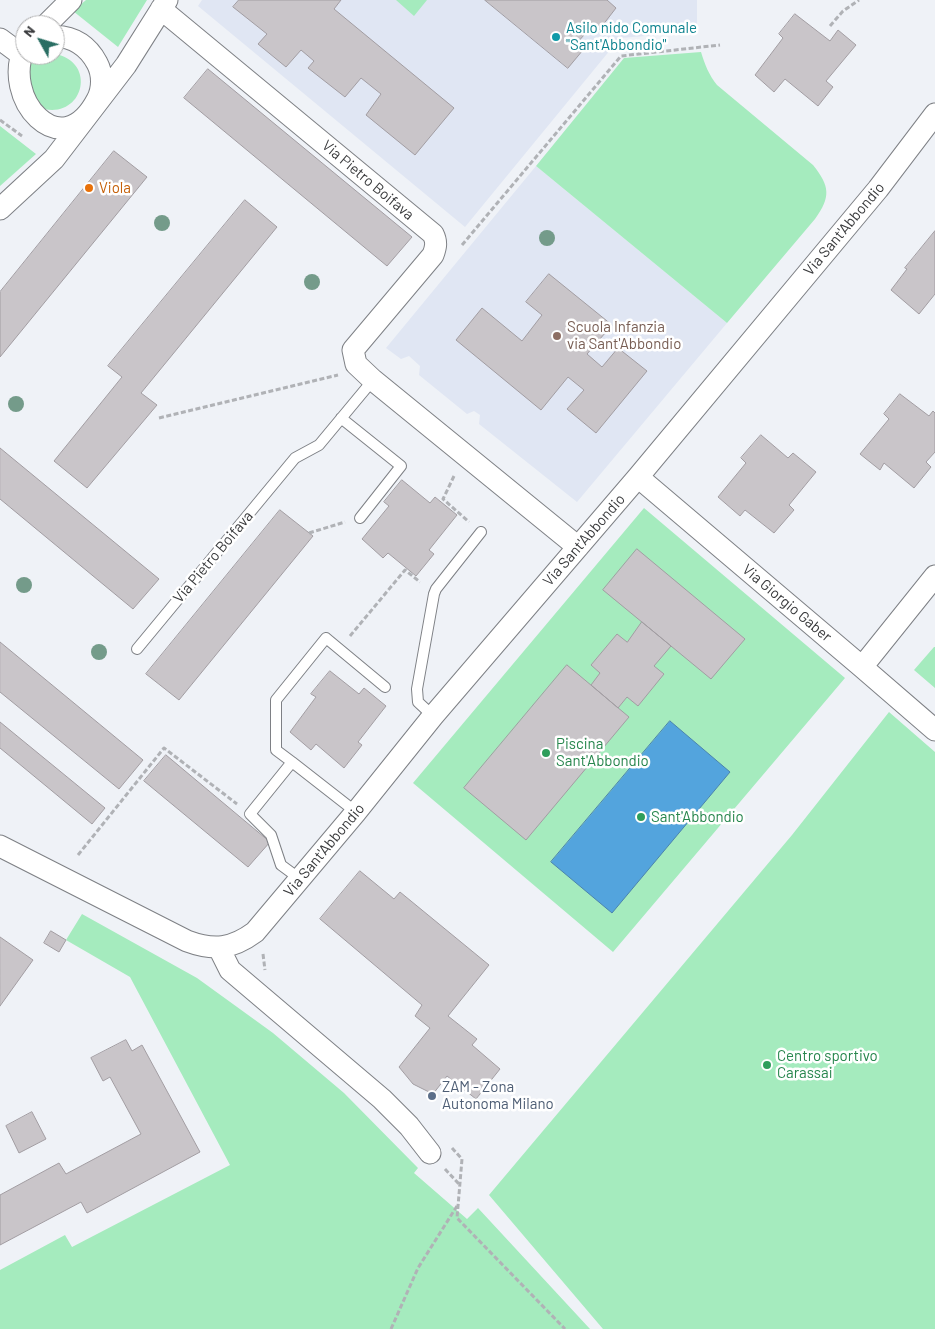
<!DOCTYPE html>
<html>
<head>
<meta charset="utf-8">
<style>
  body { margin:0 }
  #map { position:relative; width:935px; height:1329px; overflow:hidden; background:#eff2f7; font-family:Barlow,sans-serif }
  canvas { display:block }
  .north { position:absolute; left:15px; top:15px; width:50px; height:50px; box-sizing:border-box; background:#fff; border:1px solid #b0b0b1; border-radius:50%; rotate:309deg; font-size:14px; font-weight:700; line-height:20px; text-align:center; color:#393a3c }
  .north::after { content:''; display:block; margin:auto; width:18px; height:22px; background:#296e63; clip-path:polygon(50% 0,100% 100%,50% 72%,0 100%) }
</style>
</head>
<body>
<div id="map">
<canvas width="935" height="1329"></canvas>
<div class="north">N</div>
</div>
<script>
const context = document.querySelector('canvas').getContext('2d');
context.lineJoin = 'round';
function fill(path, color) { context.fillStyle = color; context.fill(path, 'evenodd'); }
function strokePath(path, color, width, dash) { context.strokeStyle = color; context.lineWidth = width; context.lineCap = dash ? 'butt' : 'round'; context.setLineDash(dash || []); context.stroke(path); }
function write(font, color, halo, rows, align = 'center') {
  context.font = font + ' Barlow,sans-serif'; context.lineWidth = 5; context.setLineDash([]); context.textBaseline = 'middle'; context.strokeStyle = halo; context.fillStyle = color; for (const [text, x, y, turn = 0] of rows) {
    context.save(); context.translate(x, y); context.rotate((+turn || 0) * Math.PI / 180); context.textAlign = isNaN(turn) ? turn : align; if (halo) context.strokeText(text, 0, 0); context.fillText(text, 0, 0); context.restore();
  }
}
const built = new Path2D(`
  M 202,0 L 697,0 L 697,32 L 620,38 L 465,227 L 198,6 Z
  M 536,166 L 727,323 L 577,502 L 479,424 L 480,415 L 474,411 L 467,414 L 419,375 L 420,366 L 409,356 L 401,359 L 386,348 Z`);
const green = new Path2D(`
  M 86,0 L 147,0 L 118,47 L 73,11 Z
  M 396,0 L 427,0 L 414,16 Z
  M 701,52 C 705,65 709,75 717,85 L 813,165 C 830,186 831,197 815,219 L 727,323 L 536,166 L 624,58 Z
  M 55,54 C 99,62 83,124 37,107 L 25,74 C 32,59 38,55 55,55 Z
  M 0,126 L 36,154 L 0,186 Z
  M 644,508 L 845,678 L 613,952 L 413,783 Z
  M 934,647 L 935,647 L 935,688 L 914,670 Z
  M 889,712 L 935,752 L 935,1329 L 603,1329 L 489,1195 L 792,835 Z
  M 82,914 L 197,978 L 273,1033 L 344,1093 L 418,1168 L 414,1173 L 467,1219 L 478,1208 L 590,1329 L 0,1329 L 0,1270 L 65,1235 L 72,1247 L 230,1165 L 130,977 L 66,940 Z`);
const water = new Path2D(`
  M 670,721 L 730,772 L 612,913 L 551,862 Z`);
const building = new Path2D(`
  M 239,0 L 341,0 L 334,9 L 454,108 L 415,155 L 366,115 L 381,94 L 361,78 L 345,97 L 308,68 L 314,61 L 301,50 L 286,67 L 258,44 L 267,34 L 233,7 Z
  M 485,0 L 607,0 L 616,8 L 599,30 L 593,25 L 576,44 L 583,50 L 568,68 Z
  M 795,14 L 830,41 L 838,30 L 856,45 L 826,81 L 833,87 L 818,106 L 785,79 L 774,92 L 755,75 L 783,38 L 779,34 Z
  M 208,69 L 412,237 L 387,266 L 184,98 Z
  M 114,151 L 147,177 L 0,357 L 0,292 Z
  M 245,200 L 277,227 L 141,393 L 157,405 L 87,488 L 54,461 L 122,377 L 108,366 Z
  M 935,231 L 935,294 L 919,314 L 891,290 L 907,269 L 905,268 Z
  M 549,274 L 612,325 L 587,354 L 602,367 L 618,348 L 647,371 L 596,433 L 567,409 L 584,390 L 568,377 L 541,410 L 456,340 L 482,308 L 522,341 L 542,315 L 526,302 Z
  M 900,394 L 929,416 L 933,411 L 935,413 L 935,452 L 926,462 L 931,467 L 914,488 L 884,463 L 880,470 L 860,454 L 889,419 L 884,414 Z
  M 761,435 L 788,458 L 793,453 L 816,472 L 789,505 L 794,510 L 774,533 L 745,510 L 740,516 L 718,497 L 746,463 L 741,458 Z
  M 0,448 L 159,579 L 133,609 L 0,499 Z
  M 402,480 L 430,503 L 435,497 L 457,515 L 429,550 L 434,554 L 416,576 L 388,553 L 383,558 L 362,539 L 389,506 L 384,502 Z
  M 280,510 L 313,536 L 179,700 L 146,674 Z
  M 637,549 L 745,639 L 711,679 L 603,590 Z
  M 642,622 L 671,646 L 654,666 L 664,674 L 638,706 L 627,697 L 618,708 L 591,685 L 600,673 L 591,665 L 617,634 L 627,642 Z
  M 0,642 L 143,760 L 119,789 L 0,692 Z
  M 567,665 L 629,717 L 526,840 L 464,788 Z
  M 330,671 L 359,694 L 364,688 L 386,706 L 358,742 L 362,745 L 344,768 L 316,744 L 311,750 L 290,732 L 316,697 L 311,694 Z
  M 0,722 L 105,808 L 92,824 L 0,748 Z
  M 166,755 L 270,842 L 248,867 L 144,781 Z
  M 360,871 L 394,899 L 400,892 L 489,965 L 448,1016 L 477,1039 L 472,1045 L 500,1069 L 476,1099 L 447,1076 L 433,1094 L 413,1084 L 399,1067 L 430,1028 L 415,1016 L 422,1005 L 320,919 Z
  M 51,931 L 66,940 L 59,952 L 44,943 Z
  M 0,937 L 33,960 L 0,1006 Z
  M 126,1040 L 132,1051 L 142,1045 L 200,1152 L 87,1213 L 81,1202 L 0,1245 L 0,1195 L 59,1163 L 66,1174 L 141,1134 L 110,1077 L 103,1081 L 91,1058 Z
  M 32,1112 L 46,1139 L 19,1153 L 6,1126 Z`);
const path = new Path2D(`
  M 830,26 L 843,11 L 859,0
  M 0,120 L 22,136
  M 462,245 L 621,56 L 720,45
  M 159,418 L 338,375
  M 454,476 L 443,499 L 469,522
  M 309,533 L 345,522
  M 350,636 L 405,570 L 420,582
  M 78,855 L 164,748 L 237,804
  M 263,954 L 265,970
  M 452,1148 L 462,1159 L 457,1218 L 565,1329
  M 445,1169 L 459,1184
  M 391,1329 L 418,1268 L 457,1206`);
const service = new Path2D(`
  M 341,418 L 401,466 L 360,518
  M 137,649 L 295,458 L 319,445 L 373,380
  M 433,716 L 418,702 L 417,689 L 434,594 L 436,589 L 481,532
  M 292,762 L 276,750 L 276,700 L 326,638 L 385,687
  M 300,879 L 281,865 L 271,835 L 250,814 L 292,762 L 356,812`);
const minor = new Path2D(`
  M 161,9 L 433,234 C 437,242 436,247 433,255 L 353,350 L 356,364 L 373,380 L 578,547
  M 46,25 L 71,0
  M 0,39 L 19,53
  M 25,47 C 0,97 61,168 97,100 C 103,89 103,74 97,63 C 88,46 74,37 55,36
  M 0,209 L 54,159 L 126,65 L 167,0
  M 638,477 L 862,667 L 935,730
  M 862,667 L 935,576
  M 0,846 L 187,941 C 214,951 232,949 255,932 L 356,812 L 433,716 L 638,477 L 878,189 L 935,114
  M 219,948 L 230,970 L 382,1099 L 409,1126 L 430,1153`);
const trees = [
  [162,223],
  [547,238],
  [312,282],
  [16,404],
  [24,585],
  [99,652]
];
const markers = [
  [556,37,5,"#0f9aa8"],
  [89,188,5,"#e8710a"],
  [557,336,5,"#8d6e63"],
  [546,753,5,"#2e9e5b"],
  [641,817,5,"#2e9e5b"],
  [767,1065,5,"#2e9e5b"],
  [432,1096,5,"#5c6f8a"]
];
const cultureNames = [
  ["Asilo nido Comunale",566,28],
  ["\"Sant'Abbondio\"",566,45]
];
const streetNames = [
  ["Via Pietro Boifava",368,180,40],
  ["Via Sant'Abbondio",844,229,-50],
  ["Via Sant'Abbondio",584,540,-49],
  ["Via Pietro Boifava",213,557,-50],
  ["Via Giorgio Gaber",787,603,40],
  ["Via Sant'Abbondio",324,850,-50]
];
const foodNames = [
  ["Viola",99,188]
];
const educationNames = [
  ["Scuola Infanzia",567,327],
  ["via Sant'Abbondio",567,344]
];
const leisureNames = [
  ["Piscina",556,744],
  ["Sant'Abbondio",556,761],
  ["Sant'Abbondio",651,817],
  ["Centro sportivo",777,1056],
  ["Carassai",777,1073]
];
const serviceNames = [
  ["ZAM - Zona",442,1087],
  ["Autonoma Milano",442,1104]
];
fill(built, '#e0e6f3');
fill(green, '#a5ebbe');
fill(water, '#53a4dd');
strokePath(water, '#4b84ad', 1);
fill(building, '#c9c5c9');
strokePath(building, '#a29da2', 1);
strokePath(service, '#7e8085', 12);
strokePath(minor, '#7e8085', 23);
strokePath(path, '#b0b2b6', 3, [5, 2.5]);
strokePath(service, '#fff', 10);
strokePath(minor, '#fff', 21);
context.fillStyle = '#749b8a';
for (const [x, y] of trees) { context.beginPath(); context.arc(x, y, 8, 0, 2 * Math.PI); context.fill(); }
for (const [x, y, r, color] of markers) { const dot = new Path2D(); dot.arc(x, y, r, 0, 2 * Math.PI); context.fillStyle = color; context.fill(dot); strokePath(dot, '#fff', 2); }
write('15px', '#0d838f', '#fff', cultureNames, 'left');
write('15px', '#393a3c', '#fff', streetNames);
write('15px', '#c56008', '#fff', foodNames, 'left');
write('15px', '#785e54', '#fff', educationNames, 'left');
write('15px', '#27864d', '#fff', leisureNames, 'left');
write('15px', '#4e5e75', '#fff', serviceNames, 'left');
</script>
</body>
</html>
